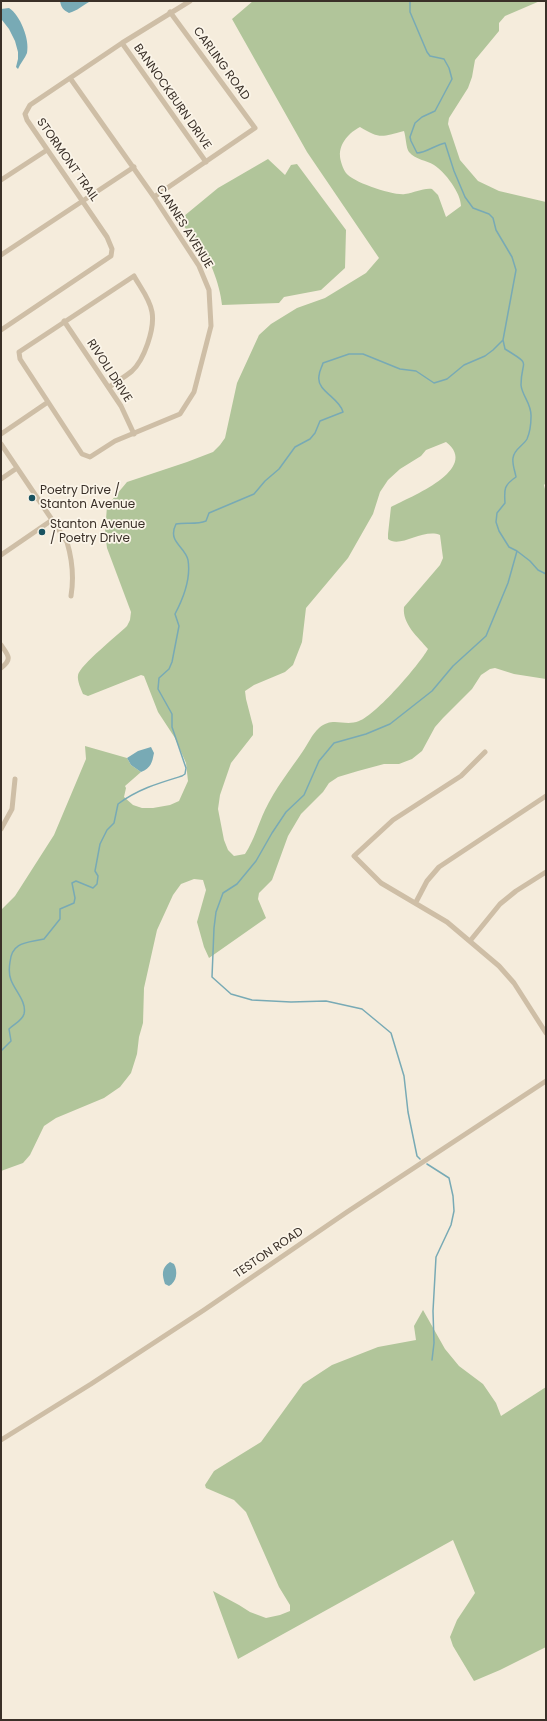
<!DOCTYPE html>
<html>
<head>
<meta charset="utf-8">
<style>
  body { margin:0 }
  #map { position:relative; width:547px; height:1721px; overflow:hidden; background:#f5ecdc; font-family:Poppins,sans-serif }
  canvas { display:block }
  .frame { position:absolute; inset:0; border:2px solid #3a3028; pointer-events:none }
</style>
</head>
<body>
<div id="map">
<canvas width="547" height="1721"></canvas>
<div class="frame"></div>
</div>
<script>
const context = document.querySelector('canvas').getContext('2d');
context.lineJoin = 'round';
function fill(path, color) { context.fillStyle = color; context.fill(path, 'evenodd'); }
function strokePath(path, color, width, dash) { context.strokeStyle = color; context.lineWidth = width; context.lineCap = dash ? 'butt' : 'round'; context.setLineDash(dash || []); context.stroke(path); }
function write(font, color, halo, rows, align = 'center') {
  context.font = font + ' Poppins,sans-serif'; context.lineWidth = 3.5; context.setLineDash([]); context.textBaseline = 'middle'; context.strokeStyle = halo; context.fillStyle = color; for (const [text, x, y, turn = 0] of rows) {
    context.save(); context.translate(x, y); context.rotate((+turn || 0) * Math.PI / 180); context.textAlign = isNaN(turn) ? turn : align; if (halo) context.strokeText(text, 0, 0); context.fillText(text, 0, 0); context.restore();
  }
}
const green = new Path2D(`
  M 253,1 L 540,1 L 505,16 L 499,23 L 499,31 L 475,60 L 472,77 L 468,88 L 449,118 L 448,124 L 460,160 L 478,181 L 499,191 L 546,202 L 546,483 L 544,485 L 546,493 L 546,679 L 514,674 L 495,668 L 490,669 L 481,675 L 472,689 L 443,718 L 435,727 L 422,751 L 412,759 L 399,764 L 384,764 L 358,771 L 338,777 L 329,783 L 323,792 L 301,814 L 288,836 L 272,880 L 259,893 L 258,899 L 266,918 L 209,958 L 204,947 L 197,922 L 206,890 L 203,880 L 194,879 L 181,884 L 173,895 L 157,930 L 144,988 L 143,1023 L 139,1037 L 137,1054 L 131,1073 L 120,1087 L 104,1098 L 56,1118 L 44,1126 L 30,1155 L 23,1163 L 1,1171 L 1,910 L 15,896 L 54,835 L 86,759 L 85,746 L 127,758 L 131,765 L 141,772 L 125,786 L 126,788 L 124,797 L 133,805 L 142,808 L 153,808 L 170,805 L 179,801 L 188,781 L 186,763 L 175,738 L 158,712 L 144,676 L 141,675 L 88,696 L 83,694 C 81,689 77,681 78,675 C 80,665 118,635 127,626 L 130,620 L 131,612 L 107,548 L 105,533 L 107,506 L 127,482 L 187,462 L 213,452 L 220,445 L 225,438 L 237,383 L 259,335 L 271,324 L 297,308 L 325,298 L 366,273 L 379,258 L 307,152 L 232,19 ZM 360,127 C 380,139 381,137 404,131 C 406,137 406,148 409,152 C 416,160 426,160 434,165 C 445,172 461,193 461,206 L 446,217 L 438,195 L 432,189 C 422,188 415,193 405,194 C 394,196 352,182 346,173 C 343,169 340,160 340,156 C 339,143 350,132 360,127 ZM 446,442 C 481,469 410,497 391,507 L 388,534 L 388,539 C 400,549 423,528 440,535 L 443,558 L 440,565 L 404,607 C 402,624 418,637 428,649 C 419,665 376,715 359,721 C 344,727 333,716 319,728 C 312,734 308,744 303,751 C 290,770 275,789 265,810 C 258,825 254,840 245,854 L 234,856 L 228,850 L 224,840 L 218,809 L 220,795 L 231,763 L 253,735 L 253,726 L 246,699 L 245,691 L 254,685 L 285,672 L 293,665 L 302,642 L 306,608 L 348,558 L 373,514 L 380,492 L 388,480 L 400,469 L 421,456 L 426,450 Z
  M 268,159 L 285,175 L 291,165 L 297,164 L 346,230 L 345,268 L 321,290 L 284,297 L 279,303 L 222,305 C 220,284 209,256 196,239 C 190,232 184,227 178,221 L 218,188 Z
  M 423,1310 L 445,1349 L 459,1366 L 483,1384 L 496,1403 L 501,1416 L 546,1387 L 546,1647 L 500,1670 L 474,1681 L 453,1646 L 450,1637 L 457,1620 L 475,1593 L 453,1540 L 238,1659 L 213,1591 L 239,1605 L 250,1612 L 266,1618 L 280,1615 L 290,1611 L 290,1605 L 279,1587 L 246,1512 L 234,1500 L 206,1488 L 205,1485 L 214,1471 L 261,1442 L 303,1384 L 332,1365 L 378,1347 L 416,1340 L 414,1326 Z`);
const water = new Path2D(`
  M 60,1 L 91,1 C 83,5 77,11 69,13 C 63,10 61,7 60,1 Z
  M 9,8 C 20,15 30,39 27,53 C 25,58 20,64 18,69 L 16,67 L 18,59 L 18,52 L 15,41 L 9,29 L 2,20 L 1,9 Z
  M 151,747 L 154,753 C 152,763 151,768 141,772 L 131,765 L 127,758 L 138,751 Z
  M 170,1262 L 174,1264 C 178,1271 177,1282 169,1286 L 165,1284 C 162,1275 161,1268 170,1262 Z`);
const stream = new Path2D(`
  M 410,1 L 410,12 L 427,52 L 430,56 L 444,59 L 449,68 L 452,79 L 435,111 L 422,117 L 415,123 L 410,137 L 411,141 L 417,153 C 426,153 435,145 445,143 L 454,171 L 465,197 L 473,208 L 489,214 L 493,218 L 496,230 L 512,257 L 516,270 L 503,340 L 505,349 C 533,366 521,359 521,385 C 522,396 532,404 531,417 C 531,424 530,432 527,439 C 523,446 514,449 513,458 C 512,464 515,471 516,477 C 504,485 504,489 505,503 L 497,513 L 496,522 L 499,531 L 509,547 L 517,551 L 530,561 L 538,570 L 546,574
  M 1,1051 L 11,1041 L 9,1029 C 14,1024 22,1021 24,1014 C 27,1002 15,991 11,980 C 9,975 9,968 10,962 C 12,941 28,943 44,939 L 60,919 L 60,909 L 74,903 L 75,898 L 72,883 L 76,881 L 93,888 L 97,884 L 98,876 L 95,871 L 100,844 L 107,830 L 114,823 L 118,804 C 138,789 159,783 182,776 L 185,774 L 186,768 L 172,727 L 172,714 L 158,689 L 159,678 L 169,669 L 172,662 L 179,626 L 175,614 C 183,599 191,578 188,560 C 185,546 167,542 176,524 C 186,522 196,525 206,521 L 209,513 L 254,494 L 265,481 L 279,469 L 295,447 L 310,439 L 315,433 L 320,421 L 343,412 C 340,398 316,391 319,376 C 319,371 322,367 323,363 L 349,354 L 363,354 L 400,369 L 416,371 L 434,383 L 447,379 L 464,365 L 485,356 L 493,350 L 503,340
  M 420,1159 L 417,1156 L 408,1112 L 404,1076 L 391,1033 L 362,1009 L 326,1001 L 291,1002 L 252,1000 L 231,994 L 212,977 L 214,928 L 216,912 L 223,893 L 237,884 L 256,861 L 272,833 L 286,812 L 304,795 L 319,761 L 334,743 L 366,734 L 390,724 L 432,691 L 453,666 L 486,636 L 508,583 L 517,551
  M 427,1164 L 449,1178 L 453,1196 L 454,1211 L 451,1225 L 436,1257 L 433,1311 L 434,1343 L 432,1360`);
const minor = new Path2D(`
  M 122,43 L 206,162
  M 70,78 L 154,197 L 199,266 L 209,290 L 211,326 L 194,392 L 180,414 L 115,441 L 90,457 L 82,454 L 20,359 L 19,352 L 134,276 C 140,287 150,299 152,312 C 155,329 144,360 132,371 C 125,377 116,382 109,387
  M 1,180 L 47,150
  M 154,197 L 255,128 L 170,12
  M 1,255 L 134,167
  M 64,321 L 121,406 L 134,434
  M 1,330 L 111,256 L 112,249 L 107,237 L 27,120 L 25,114 L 30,105 L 122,43 L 190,1
  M 1,434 L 48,402
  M 1,444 L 67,542 C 72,559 74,578 71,596
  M 1,479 L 17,468
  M 1,555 L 52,520
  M 1,645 C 8,655 13,659 1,668
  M 485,752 L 461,776 L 393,820 L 354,856 L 381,883 L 447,922 L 499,966 L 514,983 L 546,1033
  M 1,829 L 12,809 L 15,779
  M 416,902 L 427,881 L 439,867 L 546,796
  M 470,941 L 500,904 L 516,891 L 546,872
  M 1,1440 L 91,1384 L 204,1310 L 347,1212 L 546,1081`);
const markers = [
  [32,498,4,"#195260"],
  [42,532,4,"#195260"]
];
const streetNames = [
  ["CARLING ROAD",221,64,54],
  ["BANNOCKBURN DRIVE",172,97,55],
  ["STORMONT TRAIL",67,160,55],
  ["CANNES AVENUE",184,227,58],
  ["RIVOLI DRIVE",109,371,57],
  ["TESTON ROAD",269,1253,-34]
];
const poiNames = [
  ["Poetry Drive /",40,491],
  ["Stanton Avenue",40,505],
  ["Stanton Avenue",50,525],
  ["/ Poetry Drive",50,539]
];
fill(green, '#b1c59a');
fill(water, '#78aab5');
strokePath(stream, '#78aab5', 1.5);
strokePath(minor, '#cebea6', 5);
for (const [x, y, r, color] of markers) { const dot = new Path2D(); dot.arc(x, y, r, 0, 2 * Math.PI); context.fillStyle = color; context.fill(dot); strokePath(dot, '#fbf5e9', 1.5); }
write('12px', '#3a3028', '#fbf5e9', streetNames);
write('12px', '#3a3028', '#fbf5e9', poiNames, 'left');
</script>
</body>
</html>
